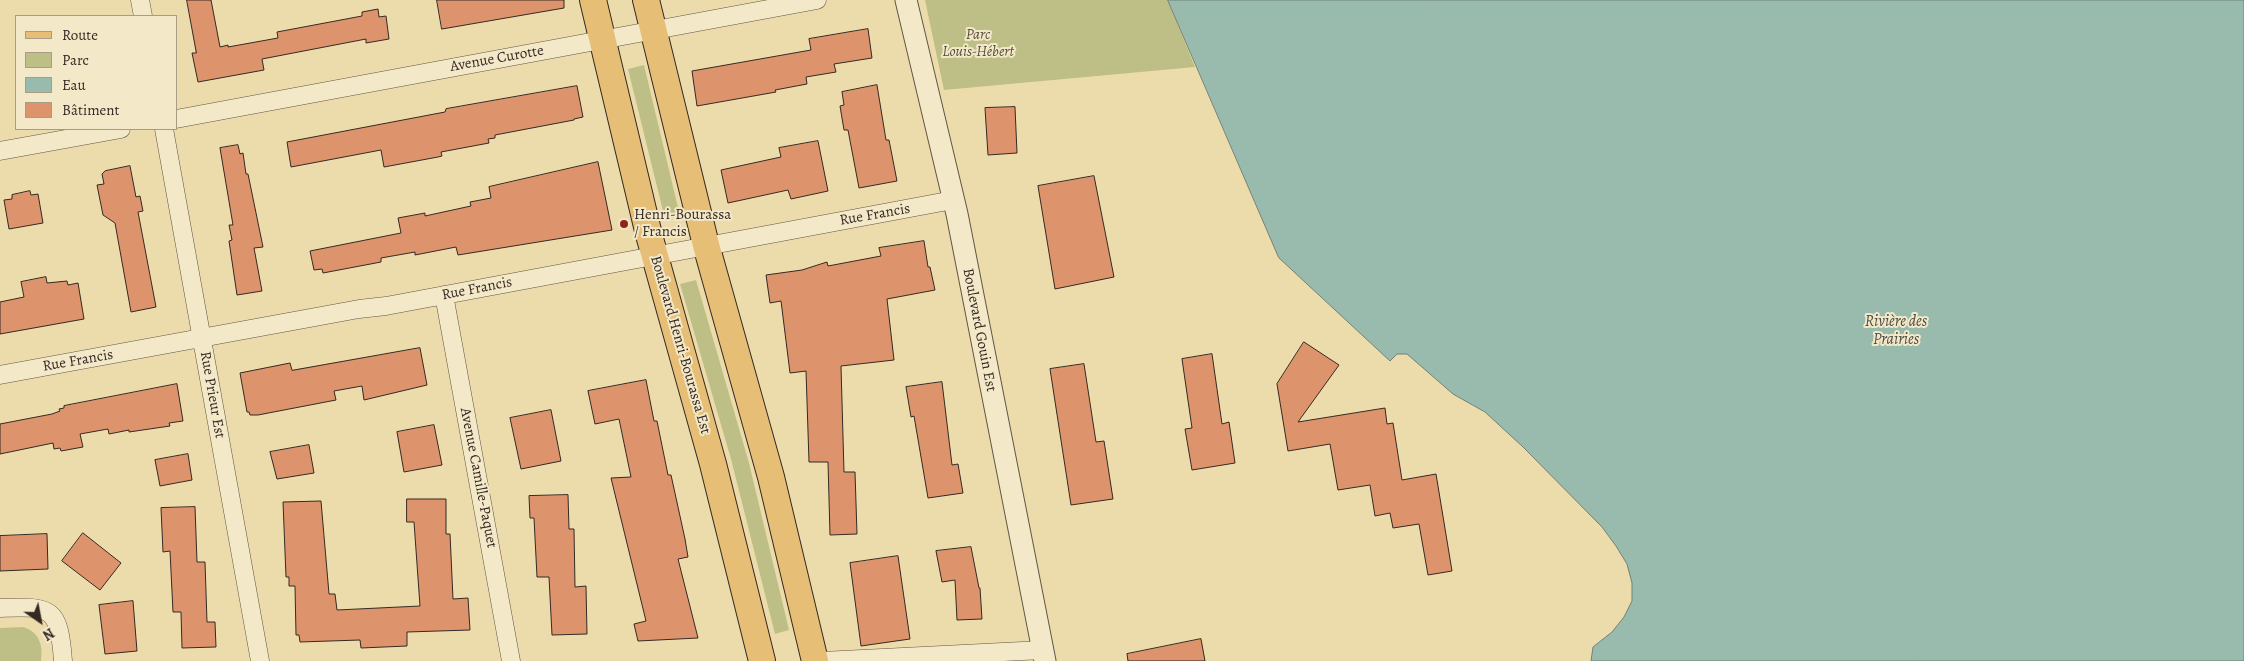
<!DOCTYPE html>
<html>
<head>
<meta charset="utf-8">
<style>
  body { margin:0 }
  #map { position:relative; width:2244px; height:661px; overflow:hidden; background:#eddcab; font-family:Alegreya,serif }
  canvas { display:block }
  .legend { position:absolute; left:15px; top:15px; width:162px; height:115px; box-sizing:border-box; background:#f3e8c8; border:1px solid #a79c86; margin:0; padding:6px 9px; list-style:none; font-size:15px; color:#342923 }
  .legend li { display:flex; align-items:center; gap:10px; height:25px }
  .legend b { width:25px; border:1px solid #a79c86 }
  .north { position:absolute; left:15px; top:596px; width:50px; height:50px; -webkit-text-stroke:4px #f3e8c8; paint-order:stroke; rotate:147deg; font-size:14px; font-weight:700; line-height:20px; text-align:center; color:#342923 }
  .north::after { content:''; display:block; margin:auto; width:18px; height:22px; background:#342923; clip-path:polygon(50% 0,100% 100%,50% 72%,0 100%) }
</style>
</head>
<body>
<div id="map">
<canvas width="2244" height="661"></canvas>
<ul class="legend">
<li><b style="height:6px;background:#e6be76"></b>Route</li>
<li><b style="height:14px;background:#bdbf86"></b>Parc</li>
<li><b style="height:14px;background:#99bbad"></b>Eau</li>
<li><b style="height:14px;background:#dd946c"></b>Bâtiment</li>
</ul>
<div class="north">N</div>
</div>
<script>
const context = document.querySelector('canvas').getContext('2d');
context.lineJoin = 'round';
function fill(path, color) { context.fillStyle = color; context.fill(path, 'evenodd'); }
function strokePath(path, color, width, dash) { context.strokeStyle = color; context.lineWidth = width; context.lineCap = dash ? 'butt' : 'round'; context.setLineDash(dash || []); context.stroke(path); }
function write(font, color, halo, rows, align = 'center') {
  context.font = font + ' Alegreya,serif'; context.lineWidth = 4; context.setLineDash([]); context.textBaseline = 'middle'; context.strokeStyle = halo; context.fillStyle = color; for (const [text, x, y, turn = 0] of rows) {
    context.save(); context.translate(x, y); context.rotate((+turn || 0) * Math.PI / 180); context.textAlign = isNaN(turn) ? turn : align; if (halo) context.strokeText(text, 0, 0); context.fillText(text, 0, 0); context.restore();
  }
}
const green = new Path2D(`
  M 925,0 L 1168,0 L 1195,67 L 944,90 Z
  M 644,65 L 680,216 L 665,219 L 628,69 Z
  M 696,280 L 749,463 L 789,630 L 775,634 L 731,459 L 680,284 Z
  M 23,627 C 40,632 43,646 41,661 L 0,661 L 0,628 Z`);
const water = new Path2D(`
  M 1168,0 L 2244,0 L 2244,661 L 1591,661 L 1593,647 L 1612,632 L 1624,617 L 1632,601 L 1632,583 L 1627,564 L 1616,546 L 1602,527 L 1523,447 L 1485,412 L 1453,394 L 1407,354 L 1397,354 L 1390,361 L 1279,258 Z`);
const building = new Path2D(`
  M 187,0 L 211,0 L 220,47 L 228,45 L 228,47 L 278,38 L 277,32 L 362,16 L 362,12 L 378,9 L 379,17 L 386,16 L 389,39 L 366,43 L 366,39 L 262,59 L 264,70 L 198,82 L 192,53 L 196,53 Z
  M 437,0 L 564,0 L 564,8 L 442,29 Z
  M 868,29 L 872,58 L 834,64 L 836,72 L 806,77 L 807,84 L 775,90 L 776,92 L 697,106 L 692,71 L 811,50 L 809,39 Z
  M 877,85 L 886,140 L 889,140 L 897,181 L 859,188 L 848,130 L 844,130 L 840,106 L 844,105 L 842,92 Z
  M 577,86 L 583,117 L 574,119 L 574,120 L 495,135 L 495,138 L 488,139 L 489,143 L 441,152 L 442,156 L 438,157 L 384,167 L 381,150 L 291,167 L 287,142 L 445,112 L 446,109 Z
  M 1015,107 L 1017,153 L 988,155 L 985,108 Z
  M 818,141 L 828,191 L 791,199 L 788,190 L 728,203 L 721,170 L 781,157 L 779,148 Z
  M 238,145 L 240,154 L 243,153 L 246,174 L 248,174 L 263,247 L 254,248 L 262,291 L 237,295 L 229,241 L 232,240 L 229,225 L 233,225 L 220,148 Z
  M 598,162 L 612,230 L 458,255 L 456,247 L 415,255 L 415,252 L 381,258 L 381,262 L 323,273 L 322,269 L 314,270 L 310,251 L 401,233 L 398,218 L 425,213 L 425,216 L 471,206 L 470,202 L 491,198 L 489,187 Z
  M 130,166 L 136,197 L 140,196 L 143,211 L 138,212 L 156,307 L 131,312 L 115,223 L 103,215 L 97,185 L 104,184 L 102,174 L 105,171 Z
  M 1094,176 L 1114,277 L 1055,289 L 1038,186 Z
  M 30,191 L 31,195 L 38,194 L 43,223 L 9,229 L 4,200 L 12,199 L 12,195 Z
  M 924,241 L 928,267 L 930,267 L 935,290 L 887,299 L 894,360 L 841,366 L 844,472 L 855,472 L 857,534 L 830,535 L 828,462 L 809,462 L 806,371 L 790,373 L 781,301 L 770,303 L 766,275 L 802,270 L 827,262 L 828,266 L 881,256 L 879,248 Z
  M 46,277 L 47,283 L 67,281 L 68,285 L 78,283 L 84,319 L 0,334 L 0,302 L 24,297 L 21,282 Z
  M 1304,342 L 1339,365 L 1298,422 L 1385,408 L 1387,424 L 1393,423 L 1402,480 L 1436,474 L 1452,571 L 1428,575 L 1419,524 L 1393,528 L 1390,513 L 1375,516 L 1370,485 L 1338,490 L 1330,444 L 1288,451 L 1277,384 Z
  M 420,348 L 427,385 L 364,400 L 362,386 L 334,391 L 336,400 L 258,415 L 250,415 L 249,412 L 247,412 L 240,373 L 290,363 L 292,370 Z
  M 1212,354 L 1222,424 L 1229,422 L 1235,463 L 1192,470 L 1185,429 L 1192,428 L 1182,359 Z
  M 1084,364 L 1096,442 L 1104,441 L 1113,499 L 1071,505 L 1050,369 Z
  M 646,380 L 654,421 L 657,421 L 668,475 L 671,475 L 685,539 L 688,557 L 678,559 L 698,638 L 638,641 L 634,624 L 646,621 L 611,478 L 631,477 L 619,419 L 595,424 L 588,391 Z
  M 942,382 L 952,465 L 958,464 L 963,493 L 928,498 L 914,416 L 911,417 L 906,387 Z
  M 177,384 L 183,421 L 169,423 L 170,426 L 129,432 L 129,430 L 109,434 L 108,429 L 80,434 L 83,447 L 61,451 L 60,448 L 54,449 L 53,443 L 0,454 L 0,424 L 52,414 L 60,411 L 59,409 L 64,408 L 64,406 Z
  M 551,410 L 561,461 L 521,469 L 510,418 Z
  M 434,425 L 442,465 L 404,472 L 397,432 Z
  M 309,445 L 314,473 L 277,479 L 270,452 Z
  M 188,454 L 192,480 L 160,486 L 155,460 Z
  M 568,495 L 569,529 L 574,529 L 575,587 L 586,586 L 587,634 L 552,635 L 549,577 L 537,577 L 534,518 L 530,518 L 529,496 Z
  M 407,499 L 446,499 L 446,534 L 450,534 L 453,599 L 468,598 L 470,630 L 407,632 L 407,646 L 361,648 L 360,640 L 300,642 L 299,635 L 296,635 L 295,586 L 289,586 L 289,577 L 286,577 L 283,502 L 321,501 L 329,594 L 335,594 L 337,610 L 420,606 L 414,522 L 407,522 Z
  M 195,507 L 197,562 L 205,562 L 207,622 L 215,622 L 216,647 L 182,648 L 181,612 L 173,612 L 170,551 L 163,552 L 161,508 Z
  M 83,533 L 121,563 L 100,590 L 62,561 Z
  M 47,534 L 48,569 L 0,571 L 0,536 Z
  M 971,547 L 979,588 L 980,588 L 982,619 L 957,620 L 955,580 L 942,582 L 936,551 Z
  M 898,556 L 910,639 L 861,646 L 850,563 Z
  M 133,601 L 137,651 L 105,654 L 99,605 Z
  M 1201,639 L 1205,661 L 1128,661 L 1127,654 Z`);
const minor = new Path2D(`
  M 140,0 L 143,16
  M 176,119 L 817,0
  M 164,129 L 260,661
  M 0,151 L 121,129
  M 444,295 L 511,661
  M 0,375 L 359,309 L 386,306 L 953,200
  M 0,608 C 52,606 59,607 63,661
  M 822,661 L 1043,650`);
const tertiary = new Path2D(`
  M 906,0 L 957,214 L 1045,661`);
const primary = new Path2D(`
  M 593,0 L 649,235 L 713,464 L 762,661
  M 646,0 L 706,245 L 771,477 L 815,661`);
const markers = [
  [624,224,5,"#8f2418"]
];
const parkNames = [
  ["Parc",978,35],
  ["Louis-Hébert",978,52]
];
const streetNames = [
  ["Avenue Curotte",497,59,-10],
  ["Rue Francis",875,215,-10],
  ["Rue Francis",477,289,-11],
  ["Boulevard Gouin Est",979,330,79],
  ["Boulevard Henri-Bourassa Est",680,345,74],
  ["Rue Francis",78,361,-10],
  ["Rue Prieur Est",212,395,80],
  ["Avenue Camille-Paquet",478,478,79]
];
const poiNames = [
  ["Henri-Bourassa",634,215],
  ["/ Francis",634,232]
];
const waterNames = [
  ["Rivière des",1896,322],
  ["Prairies",1896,340]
];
fill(green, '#bdbf86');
fill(water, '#99bbad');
strokePath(water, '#718176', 1);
fill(building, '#dd946c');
strokePath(building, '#342923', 1);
strokePath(minor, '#625645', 19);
strokePath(tertiary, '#625645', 23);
strokePath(primary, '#342923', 28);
strokePath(minor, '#f3e8c8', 18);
strokePath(tertiary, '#f3e8c8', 21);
strokePath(primary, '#e6be76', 26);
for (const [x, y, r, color] of markers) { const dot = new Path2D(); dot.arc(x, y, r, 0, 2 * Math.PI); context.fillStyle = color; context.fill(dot); strokePath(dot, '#f3e8c8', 2); }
write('italic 15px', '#564e3c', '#f3e8c8', parkNames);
write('15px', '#342923', '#f3e8c8', streetNames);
write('15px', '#342923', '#f3e8c8', poiNames, 'left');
write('italic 16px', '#4d4e46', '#f3e8c8', waterNames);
</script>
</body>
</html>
